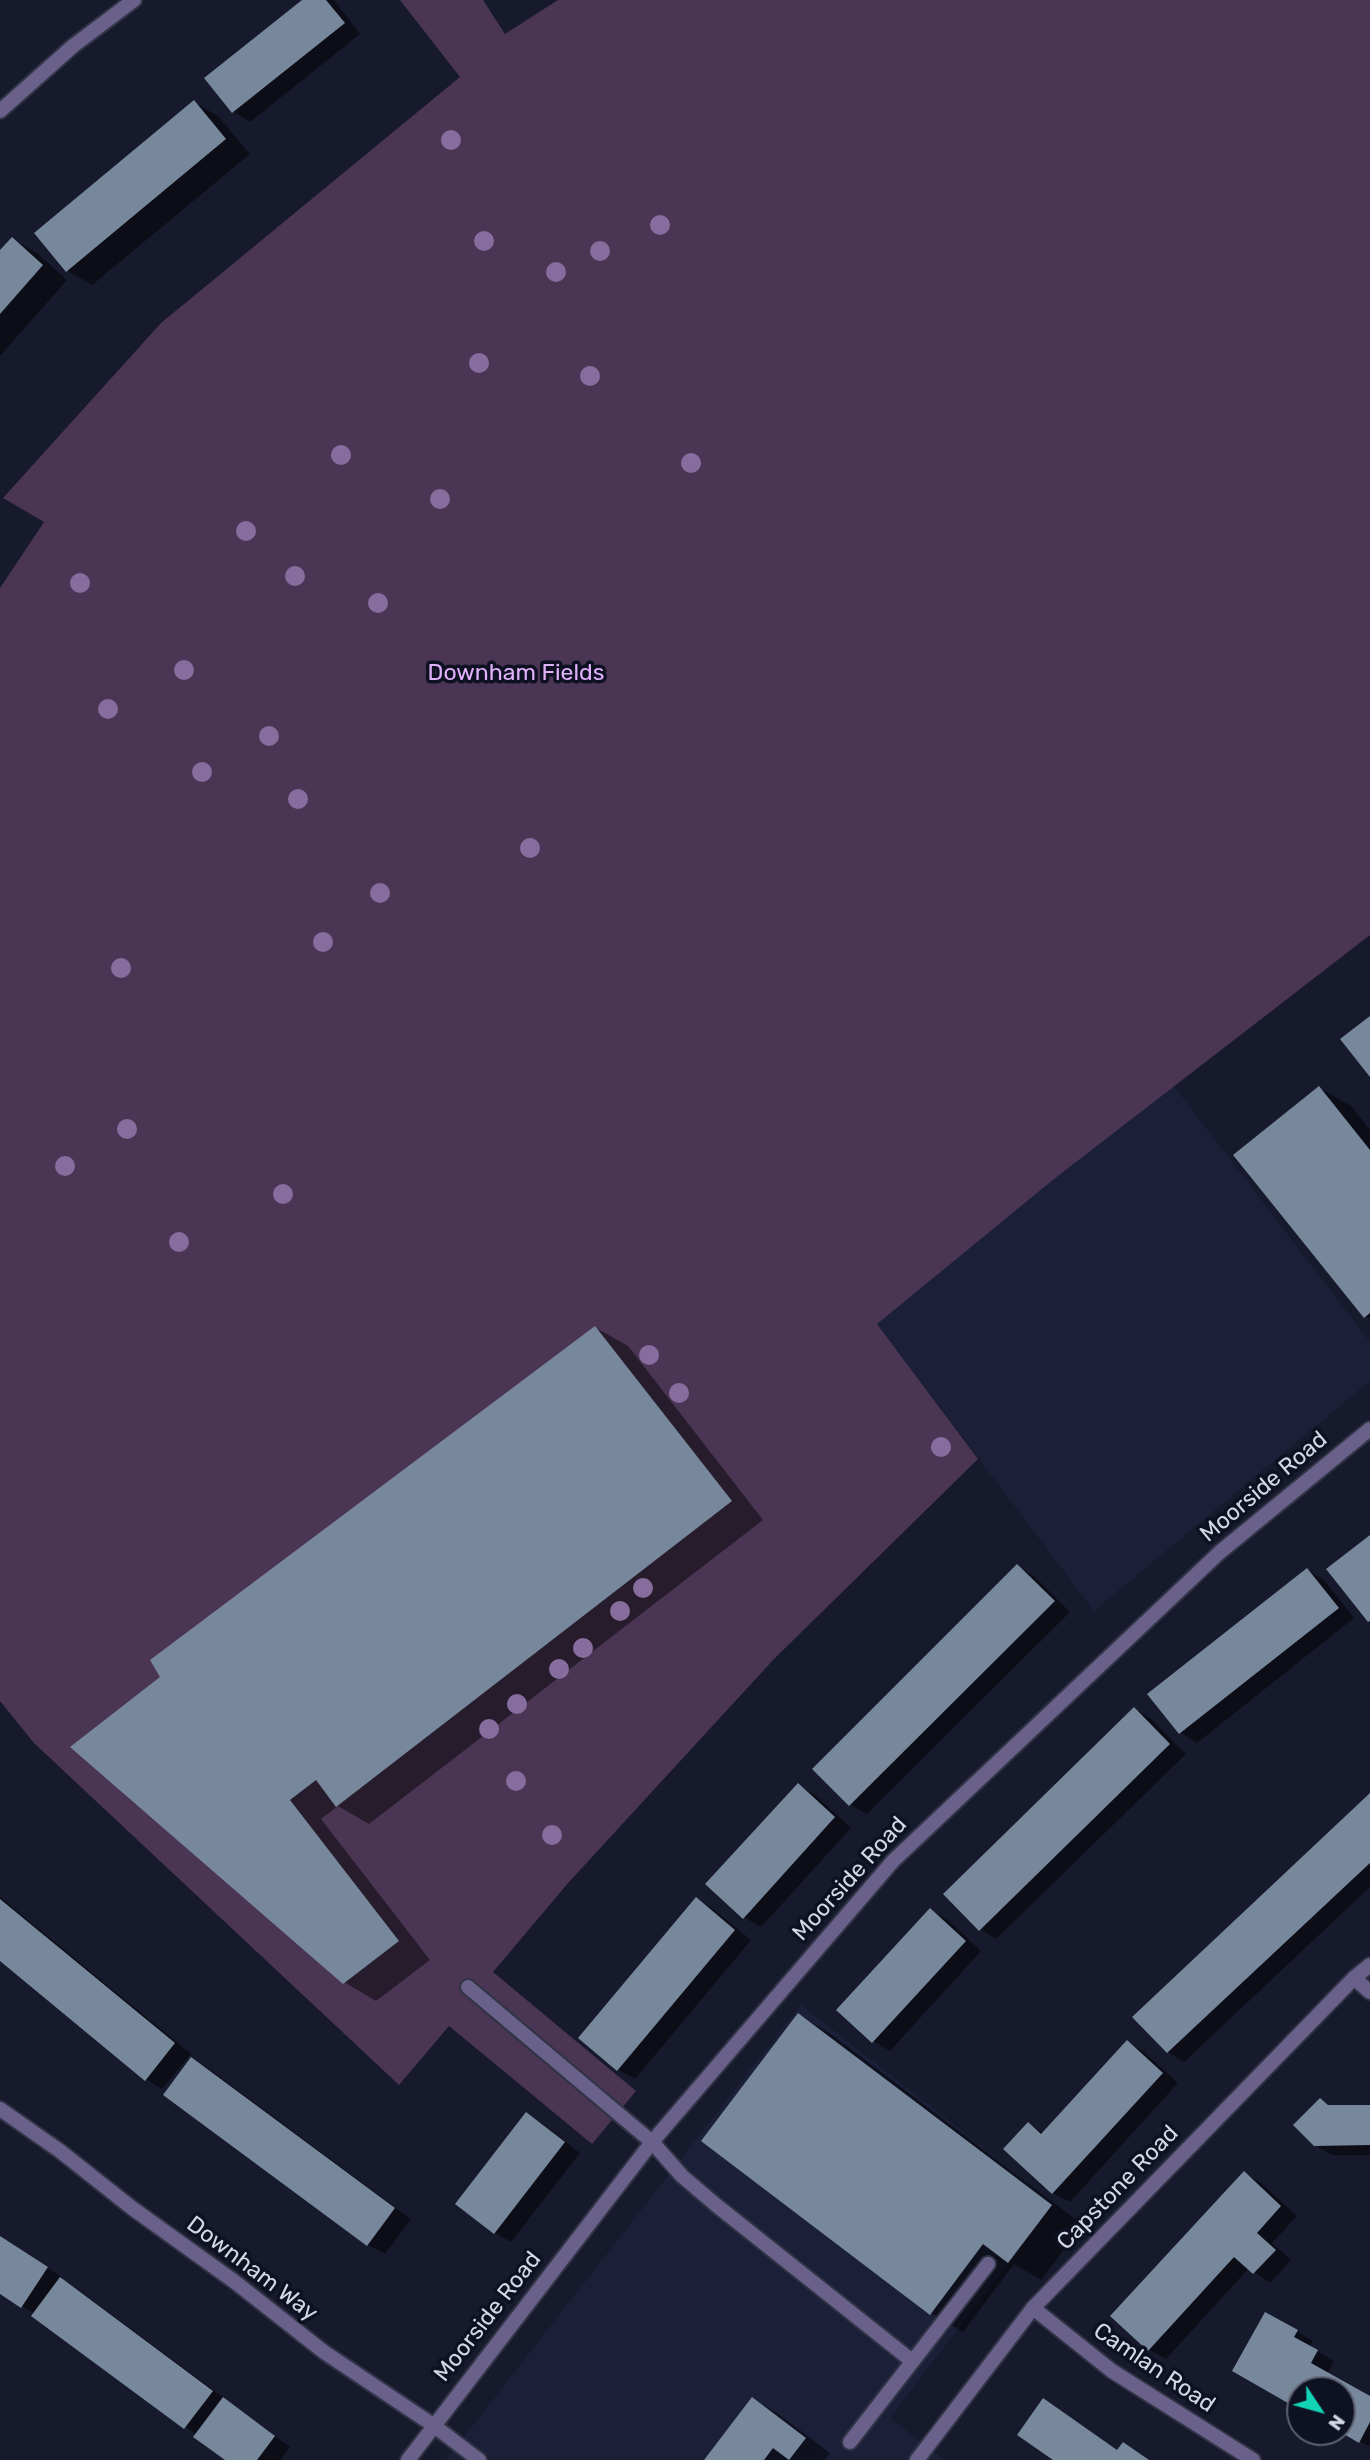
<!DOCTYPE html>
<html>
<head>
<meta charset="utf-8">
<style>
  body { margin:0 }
  #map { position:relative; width:1370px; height:2460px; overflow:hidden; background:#171a2c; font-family:Rubik,sans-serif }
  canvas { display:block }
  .north { position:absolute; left:1286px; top:2376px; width:70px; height:70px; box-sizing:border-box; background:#0e1122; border:2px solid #5d6070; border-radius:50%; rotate:126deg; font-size:19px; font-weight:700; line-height:28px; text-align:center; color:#d4d7e4 }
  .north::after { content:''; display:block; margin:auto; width:24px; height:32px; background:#11d5b4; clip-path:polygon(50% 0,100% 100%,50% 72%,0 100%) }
</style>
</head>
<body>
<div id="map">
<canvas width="1370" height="2460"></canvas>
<div class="north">N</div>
</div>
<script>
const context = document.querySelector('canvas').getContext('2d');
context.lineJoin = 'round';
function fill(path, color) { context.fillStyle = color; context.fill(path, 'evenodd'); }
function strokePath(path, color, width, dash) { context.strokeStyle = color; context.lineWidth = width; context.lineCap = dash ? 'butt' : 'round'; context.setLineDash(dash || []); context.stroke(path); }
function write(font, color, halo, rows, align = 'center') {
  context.font = font + ' Rubik,sans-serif'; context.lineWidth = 7; context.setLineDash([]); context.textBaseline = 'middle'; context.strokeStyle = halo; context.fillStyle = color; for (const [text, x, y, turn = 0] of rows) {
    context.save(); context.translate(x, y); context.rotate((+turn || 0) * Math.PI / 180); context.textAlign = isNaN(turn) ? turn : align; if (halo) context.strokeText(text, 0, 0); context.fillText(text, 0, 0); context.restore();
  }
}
const built = new Path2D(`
  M 1245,1031 L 1174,1086 L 1370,1342 L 1370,1381 L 1094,1611 L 877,1324 L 986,1097 Z
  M 801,2005 L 1054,2203 L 890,2418 L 944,2460 L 446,2460 Z`);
const green = new Path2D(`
  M 400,0 L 483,0 L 505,34 L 558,0 L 1370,0 L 1370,935 L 1054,1179 L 877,1324 L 978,1459 L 774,1659 L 569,1882 L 493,1972 L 636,2091 L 592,2144 L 449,2026 L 399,2085 L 34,1743 L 0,1701 L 0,588 L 44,522 L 3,498 L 161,323 L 460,77 Z`);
const shadow = new Path2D(`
  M 305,0 L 334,0 L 360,34 L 250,122 L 234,112 L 207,78 Z
  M 194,102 L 219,117 L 250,154 L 92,285 L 68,271 L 37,233 Z
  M 12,239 L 37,253 L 67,280 L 0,356 L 0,253 Z
  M 1319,1088 L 1351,1106 L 1370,1130 L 1370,1319 L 1365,1316 Z
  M 596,1328 L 628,1346 L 763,1520 L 369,1824 L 338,1806 L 321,1819 L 430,1960 L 376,2001 L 344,1982 L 163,1677 Z
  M 1018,1567 L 1034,1576 L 1070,1612 L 867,1814 L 850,1805 L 815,1769 Z
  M 1307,1570 L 1324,1580 L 1354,1618 L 1197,1743 L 1181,1733 L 1150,1694 Z
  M 1135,1709 L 1151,1719 L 1186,1754 L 996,1939 L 980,1929 Z
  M 798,1785 L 815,1795 L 851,1828 L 761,1927 L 744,1917 Z
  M 1370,1795 L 1370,1887 L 1184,2062 L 1168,2052 Z
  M 0,1897 L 191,2054 L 162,2089 L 146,2079 L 0,1958 Z
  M 696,1899 L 713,1909 L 751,1940 L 635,2079 L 618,2070 L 580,2038 Z
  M 930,1910 L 947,1919 L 981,1951 L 890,2051 L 873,2041 Z
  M 799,2015 L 831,2034 L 1083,2225 L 1041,2280 L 1014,2264 L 963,2332 L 931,2313 Z
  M 1127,2042 L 1144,2052 L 1178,2083 L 1070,2202 L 1053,2193 L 1006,2149 L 1028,2124 L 1044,2134 Z
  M 192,2059 L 209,2069 L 411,2219 L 385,2254 L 368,2245 L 166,2094 Z
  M 1321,2100 L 1332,2107 L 1370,2107 L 1370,2155 L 1332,2155 L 1315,2145 Z
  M 526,2114 L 543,2124 L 580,2153 L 511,2242 L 495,2233 Z
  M 1244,2173 L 1261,2183 L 1297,2216 L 1272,2243 L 1291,2260 L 1270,2283 L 1249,2268 L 1166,2359 L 1149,2350 Z
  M 0,2236 L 63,2278 L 62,2280 L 77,2289 L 290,2447 L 281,2460 L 228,2460 L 197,2435 L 33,2316 L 35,2314 L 0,2292 Z
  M 1266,2314 L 1313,2341 L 1310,2347 L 1334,2361 L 1327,2374 L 1370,2398 L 1370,2447 L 1342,2431 L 1342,2390 L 1300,2390 L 1300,2408 Z
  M 753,2399 L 777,2413 L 830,2453 L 825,2460 L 706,2460 Z`);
const building = new Path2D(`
  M 302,0 L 326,0 L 345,23 L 232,113 L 204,78 Z
  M 194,100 L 226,139 L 66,272 L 34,233 Z
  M 12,237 L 43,265 L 0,314 L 0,250 Z
  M 1370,1016 L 1370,1077 L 1340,1039 Z
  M 1319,1086 L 1370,1150 L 1370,1313 L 1364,1318 L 1233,1155 Z
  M 595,1326 L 732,1501 L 336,1807 L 316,1780 L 290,1800 L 399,1941 L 343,1984 L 70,1747 L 160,1677 L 150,1660 Z
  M 1370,1535 L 1370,1621 L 1368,1622 L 1326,1569 Z
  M 1017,1564 L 1055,1601 L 849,1806 L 812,1769 Z
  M 1307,1568 L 1339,1608 L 1179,1734 L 1147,1694 Z
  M 1134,1707 L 1170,1744 L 979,1931 L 943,1894 Z
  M 798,1783 L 835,1817 L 743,1919 L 705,1884 Z
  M 1370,1793 L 1370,1863 L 1167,2053 L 1132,2017 Z
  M 696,1897 L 735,1930 L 617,2071 L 578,2038 Z
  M 0,1899 L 175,2043 L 145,2081 L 0,1961 Z
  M 930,1908 L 966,1941 L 872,2043 L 836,2010 Z
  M 798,2013 L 1052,2205 L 1008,2263 L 983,2244 L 930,2315 L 701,2141 Z
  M 1127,2040 L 1163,2073 L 1052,2194 L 1003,2149 L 1028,2122 L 1041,2134 Z
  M 191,2057 L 395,2208 L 367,2246 L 163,2095 Z
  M 1320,2098 L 1328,2105 L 1370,2105 L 1370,2145 L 1314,2146 L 1293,2125 Z
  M 526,2112 L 565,2142 L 494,2234 L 455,2204 Z
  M 1244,2171 L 1281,2206 L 1257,2233 L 1276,2250 L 1253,2274 L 1234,2257 L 1148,2351 L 1110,2316 Z
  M 0,2236 L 48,2267 L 21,2308 L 0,2294 Z
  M 60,2277 L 213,2391 L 184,2429 L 31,2316 Z
  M 1265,2312 L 1298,2330 L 1294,2337 L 1318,2350 L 1311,2363 L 1370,2396 L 1370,2422 L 1359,2443 L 1342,2433 L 1342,2390 L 1300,2390 L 1300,2410 L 1232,2371 Z
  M 223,2397 L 275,2436 L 257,2460 L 225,2460 L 193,2437 Z
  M 752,2397 L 806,2438 L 789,2460 L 773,2448 L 764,2460 L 704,2460 Z
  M 1043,2398 L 1117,2450 L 1123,2442 L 1149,2460 L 1053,2460 L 1017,2435 Z`);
const service = new Path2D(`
  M 468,1987 L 652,2142 L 682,2176 L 716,2205 L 912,2361
  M 850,2442 L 988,2264`);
const minor = new Path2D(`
  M 1354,1978 L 1370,1992
  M 1033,2308 L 1112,2371 L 1253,2460
  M 408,2460 L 652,2142 L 893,1861 L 1220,1552 L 1370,1429
  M 917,2460 L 1033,2308 L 1354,1978 L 1370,1965`);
const tertiary = new Path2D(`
  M 0,111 L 73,46 L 134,0
  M 0,2109 L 60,2151 L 132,2208 L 235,2282 L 324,2352 L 433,2425 L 479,2460`);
const trees = [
  [451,140],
  [660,225],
  [484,241],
  [600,251],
  [556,272],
  [479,363],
  [590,376],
  [341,455],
  [691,463],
  [440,499],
  [246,531],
  [295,576],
  [80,583],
  [378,603],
  [184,670],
  [108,709],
  [269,736],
  [202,772],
  [298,799],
  [530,848],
  [380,893],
  [323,942],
  [121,968],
  [127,1129],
  [65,1166],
  [283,1194],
  [179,1242],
  [649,1355],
  [679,1393],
  [941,1447],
  [643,1588],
  [620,1611],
  [583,1648],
  [559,1669],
  [517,1704],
  [489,1729],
  [516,1781],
  [552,1835]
];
const parkNames = [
  ["Downham Fields",516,673]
];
const streetNames = [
  ["Moorside Road",1264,1487,-40],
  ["Moorside Road",850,1879,-48],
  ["Capstone Road",1118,2188,-46],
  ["Downham Way",252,2269,37],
  ["Moorside Road",488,2317,-52],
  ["Camlan Road",1154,2368,34]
];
fill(built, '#1b2038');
fill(green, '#4a3654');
fill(shadow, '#0007');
fill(building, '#78889c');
strokePath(service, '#313446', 18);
strokePath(minor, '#313446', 18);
strokePath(tertiary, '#313446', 18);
strokePath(service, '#6a618a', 14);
strokePath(minor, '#6a618a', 14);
strokePath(tertiary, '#6a618a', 14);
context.fillStyle = '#876d9e';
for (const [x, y] of trees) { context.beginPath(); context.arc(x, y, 10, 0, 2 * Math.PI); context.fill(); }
write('23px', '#e2b1fc', '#0e1122', parkNames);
write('23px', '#d4d7e4', '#0e1122', streetNames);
</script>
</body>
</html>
